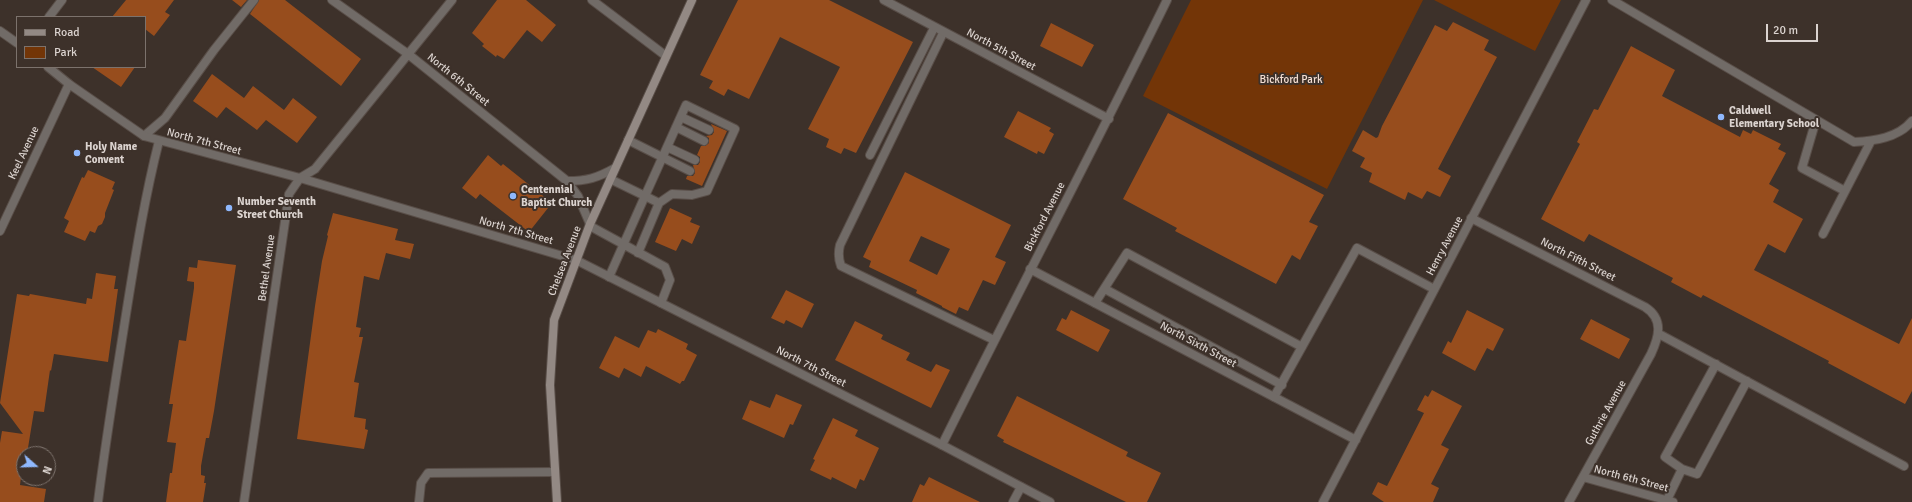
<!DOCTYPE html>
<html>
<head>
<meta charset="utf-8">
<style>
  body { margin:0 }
  #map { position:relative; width:1912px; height:502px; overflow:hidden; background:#3d312a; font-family:Signika,sans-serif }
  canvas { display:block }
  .legend { position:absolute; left:16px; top:16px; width:130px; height:52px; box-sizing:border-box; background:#3d312a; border:1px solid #7c726c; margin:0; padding:5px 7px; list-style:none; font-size:12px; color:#dbd3cf }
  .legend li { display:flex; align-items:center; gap:8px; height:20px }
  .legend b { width:20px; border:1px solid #7c726c }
  .north { position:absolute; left:16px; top:446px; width:40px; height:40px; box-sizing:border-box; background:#3d312a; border:1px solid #7c726c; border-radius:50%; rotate:110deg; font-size:11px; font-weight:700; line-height:16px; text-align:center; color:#dbd3cf }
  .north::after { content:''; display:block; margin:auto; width:14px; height:18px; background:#8fb8fd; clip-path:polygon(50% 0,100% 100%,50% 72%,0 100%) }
  .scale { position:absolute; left:1766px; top:24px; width:52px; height:18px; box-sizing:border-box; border:2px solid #dbd3cf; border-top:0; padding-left:5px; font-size:12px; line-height:14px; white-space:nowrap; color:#dbd3cf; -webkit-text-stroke:3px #3d312a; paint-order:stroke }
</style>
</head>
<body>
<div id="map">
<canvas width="1912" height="502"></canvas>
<ul class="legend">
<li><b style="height:5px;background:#938984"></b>Road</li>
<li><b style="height:11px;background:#733507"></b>Park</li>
</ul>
<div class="north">N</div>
<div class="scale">20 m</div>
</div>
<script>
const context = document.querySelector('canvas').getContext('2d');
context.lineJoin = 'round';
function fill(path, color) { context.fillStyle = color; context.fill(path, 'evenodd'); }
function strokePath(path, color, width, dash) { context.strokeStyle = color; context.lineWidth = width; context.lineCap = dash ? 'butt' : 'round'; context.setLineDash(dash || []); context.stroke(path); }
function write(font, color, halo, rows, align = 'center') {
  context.font = font + ' Signika,sans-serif'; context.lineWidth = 4; context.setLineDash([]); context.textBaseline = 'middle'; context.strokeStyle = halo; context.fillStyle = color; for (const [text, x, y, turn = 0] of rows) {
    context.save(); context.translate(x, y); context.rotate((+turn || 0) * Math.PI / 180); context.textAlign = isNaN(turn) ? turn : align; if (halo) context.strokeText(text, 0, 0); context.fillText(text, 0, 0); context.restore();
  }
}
const green = new Path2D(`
  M 1191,0 L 1423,0 L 1327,189 L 1143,96 Z
  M 1434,0 L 1561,0 L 1535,51 Z`);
const building = new Path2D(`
  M 126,0 L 174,0 L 165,12 L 170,15 L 154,36 L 145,29 L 145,17 L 112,17 Z
  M 232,0 L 247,0 L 241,7 Z
  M 259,0 L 285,0 L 361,59 L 341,86 L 250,14 Z
  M 497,0 L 526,0 L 556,25 L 542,42 L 527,30 L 504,59 L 497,55 L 496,57 L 482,46 L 484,44 L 472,33 Z
  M 738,0 L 829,0 L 913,42 L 856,153 L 844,148 L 841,154 L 826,147 L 829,139 L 808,129 L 840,67 L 780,37 L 749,99 L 728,89 L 724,96 L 709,88 L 713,81 L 700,75 Z
  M 1453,22 L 1489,40 L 1484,50 L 1497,57 L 1438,169 L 1451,176 L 1440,197 L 1427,191 L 1422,199 L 1408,192 L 1405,200 L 1369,182 L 1372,173 L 1360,167 L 1365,158 L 1352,151 L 1363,130 L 1376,138 L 1378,137 L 1382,126 L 1435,25 L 1447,31 Z
  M 1051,23 L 1094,45 L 1082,67 L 1040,46 Z
  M 1631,46 L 1675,70 L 1662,96 L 1740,137 L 1743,130 L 1751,134 L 1753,130 L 1781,144 L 1778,149 L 1786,153 L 1769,184 L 1779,190 L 1773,202 L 1803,219 L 1785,253 L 1768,244 L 1754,270 L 1899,344 L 1912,318 L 1912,391 L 1905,404 L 1828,363 L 1829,361 L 1703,295 L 1701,298 L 1671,282 L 1673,278 L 1589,234 L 1584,242 L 1541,219 L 1580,144 L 1577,142 L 1594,109 L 1598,110 Z
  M 92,67 L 135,67 L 121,87 Z
  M 212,74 L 244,98 L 253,86 L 284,110 L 293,98 L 317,117 L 297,143 L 266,120 L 257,130 L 226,107 L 217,118 L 193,101 Z
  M 1018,111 L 1051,128 L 1049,131 L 1054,134 L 1044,154 L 1038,151 L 1037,154 L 1004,137 Z
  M 1168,113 L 1324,195 L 1309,222 L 1318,226 L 1300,260 L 1292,255 L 1276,284 L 1175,231 L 1177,228 L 1123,199 Z
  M 711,124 L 727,131 L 702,186 L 686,179 L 687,176 L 693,176 L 695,173 L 693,165 L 698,165 L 700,162 L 700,157 L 697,155 L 701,146 L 705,146 L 709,143 L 709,138 L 706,136 L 712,135 L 714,132 Z
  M 488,155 L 501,166 L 503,164 L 552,203 L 529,232 L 480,194 L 476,199 L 462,188 Z
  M 88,170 L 115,182 L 112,189 L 114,190 L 105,213 L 105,217 L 102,224 L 98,226 L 95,233 L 90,231 L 85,241 L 64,232 L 69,221 L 64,218 L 82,177 L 84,178 Z
  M 905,172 L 1011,225 L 995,257 L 1006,262 L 995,285 L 983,280 L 968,311 L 959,307 L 956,314 L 942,307 L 942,306 L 916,293 L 917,290 L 869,267 L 871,261 L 863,257 ZM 921,236 L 950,249 L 937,275 L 909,261 Z
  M 670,208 L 692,218 L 690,222 L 700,226 L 692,244 L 682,239 L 676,251 L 655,242 Z
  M 333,213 L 398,229 L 395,240 L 414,244 L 410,259 L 386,253 L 379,280 L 364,276 L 356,327 L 361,328 L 359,337 L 363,337 L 354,382 L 359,383 L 354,417 L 366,419 L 365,429 L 368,430 L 364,449 L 297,439 L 315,306 L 322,261 L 328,236 L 327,235 Z
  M 198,260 L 236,265 L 214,411 L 209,438 L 206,438 L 201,466 L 201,475 L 205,476 L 204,483 L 206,483 L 203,502 L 166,502 L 170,473 L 172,473 L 176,443 L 167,442 L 173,404 L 169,404 L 179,340 L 186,341 L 194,288 L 194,282 L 187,281 L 189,267 L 197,268 Z
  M 96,273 L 116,276 L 114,289 L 118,289 L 108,362 L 54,354 L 51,371 L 50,370 L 44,412 L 34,411 L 27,454 L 24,454 L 20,485 L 46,489 L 44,502 L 0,502 L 0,443 L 2,431 L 23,434 L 0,403 L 17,294 L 29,296 L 30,294 L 86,304 L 87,298 L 92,299 Z
  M 786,290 L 814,304 L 802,328 L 786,320 L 784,324 L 771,318 Z
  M 1071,310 L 1110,330 L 1098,352 L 1056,330 L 1062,318 L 1066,320 Z
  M 1467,310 L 1504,329 L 1493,351 L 1487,348 L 1475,371 L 1442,353 L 1448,341 L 1451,343 Z
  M 1591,319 L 1630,339 L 1619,359 L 1580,339 Z
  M 855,321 L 883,335 L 881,339 L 910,353 L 906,360 L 931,372 L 936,364 L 950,370 L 931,408 L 835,360 Z
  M 658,329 L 688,344 L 686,349 L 697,355 L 684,381 L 682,381 L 680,384 L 646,366 L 641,377 L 624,368 L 619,378 L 599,368 L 615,336 L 639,348 L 648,330 L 656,333 Z
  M 1432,390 L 1462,406 L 1441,445 L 1449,449 L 1431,484 L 1439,488 L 1433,502 L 1384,502 L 1372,494 L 1378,482 L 1387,486 L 1424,413 L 1417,410 L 1425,395 L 1428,397 Z
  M 776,394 L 802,405 L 793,425 L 790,424 L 784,438 L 742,419 L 750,400 L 770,408 Z
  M 1017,396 L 1128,452 L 1126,456 L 1161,473 L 1147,502 L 1126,502 L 1003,442 L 1004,440 L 997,436 Z
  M 833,418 L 858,430 L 855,436 L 879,448 L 864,481 L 860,479 L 856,489 L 832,477 L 831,480 L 810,470 L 815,460 L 813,459 Z
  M 929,477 L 947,486 L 980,502 L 912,502 L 920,484 L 924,486 Z`);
const service = new Path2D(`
  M 592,0 L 666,56
  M 1612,0 L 1854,142 C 1874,141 1898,138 1912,121
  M 943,33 L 840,245 C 838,253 838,258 841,266 L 994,340
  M 681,117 L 709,130
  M 1816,120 L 1802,168 L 1845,191
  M 676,127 L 704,141
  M 144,136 L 165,118 L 214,50 L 254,0
  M 628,140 L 690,171
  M 667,147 L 695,160
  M 870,155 L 934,28
  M 610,179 L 645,196 L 686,105 L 735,129 L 707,191 L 692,195 L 672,194 L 659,203
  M 590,226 L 665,267 L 670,280 L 661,303
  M 1823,234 L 1871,141
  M 609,277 L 645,196 L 659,203 L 638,253
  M 1105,289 L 1282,385
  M 1095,303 L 1127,253 L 1302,347
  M 1659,334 L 1904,466
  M 1716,364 L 1665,457 L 1682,469 L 1697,474 L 1747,381
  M 1274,397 L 1357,248 L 1434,289
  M 1667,500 L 1682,469
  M 98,502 C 106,437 117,372 127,308 C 136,252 145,196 159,141
  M 419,502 L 421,483 L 428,473 L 555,472
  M 1013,502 L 1021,487`);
const minor = new Path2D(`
  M 332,0 L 408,54 L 567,181 L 578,196 L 590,224
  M 884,0 L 1109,119
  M 49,17 L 62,0
  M 567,181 C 587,181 597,178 615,168
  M 1471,218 L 1645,307 C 1664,319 1659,337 1651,354 L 1569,502
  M 0,231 L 69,84
  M 1030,269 L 1356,440
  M 942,445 C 1016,296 1094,149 1167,0
  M 1583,477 L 1673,502
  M 244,502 L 289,194 L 300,178 L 315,169 L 452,0
  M 1323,502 L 1586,0`);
const tertiary = new Path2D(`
  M 0,31 L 17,43
  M 48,67 L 69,84 L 144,136 L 300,178 L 576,260 L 942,445 L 1050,502`);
const secondary = new Path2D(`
  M 557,502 L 550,385 L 554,320 L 590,224 L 692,0`);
const markers = [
  [1721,117,4,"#8fb8fd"],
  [77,153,4,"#8fb8fd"],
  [513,196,4,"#8fb8fd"],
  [229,208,4,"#8fb8fd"]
];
const streetNames = [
  ["North 5th Street",1001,50,28],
  ["North 6th Street",458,80,39],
  ["North 7th Street",204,142,15],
  ["Keel Avenue",24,153,-65],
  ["Bickford Avenue",1045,217,-63],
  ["North 7th Street",516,231,16],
  ["Henry Avenue",1445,246,-62],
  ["North Fifth Street",1578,260,27],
  ["Chelsea Avenue",565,261,-69],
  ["Bethel Avenue",267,268,-82],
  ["North Sixth Street",1198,345,28],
  ["North 7th Street",811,367,27],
  ["Guthrie Avenue",1606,413,-61],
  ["North 6th Street",1631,479,15]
];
const parkNames = [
  ["Bickford Park",1291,80]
];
const poiNames = [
  ["Caldwell",1729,111],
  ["Elementary School",1729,124],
  ["Holy Name",85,147],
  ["Convent",85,160],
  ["Centennial",521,190],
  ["Baptist Church",521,203],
  ["Number Seventh",237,202],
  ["Street Church",237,215]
];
fill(green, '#733507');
fill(building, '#974d1d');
strokePath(service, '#594e48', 10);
strokePath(minor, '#594e48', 10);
strokePath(tertiary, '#594e48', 10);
strokePath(secondary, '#594e48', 10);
strokePath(service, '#716b67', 8);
strokePath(minor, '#716b67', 8);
strokePath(tertiary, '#716b67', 8);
strokePath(secondary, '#938984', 8);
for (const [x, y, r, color] of markers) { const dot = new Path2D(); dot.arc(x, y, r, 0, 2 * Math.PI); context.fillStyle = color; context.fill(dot); strokePath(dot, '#3d312a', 1.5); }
write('11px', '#dbd3cf', '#3d312a', streetNames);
write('11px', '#f5dfd3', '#3d312a', parkNames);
write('bold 11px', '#dbd3cf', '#3d312a', poiNames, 'left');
</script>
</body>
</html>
